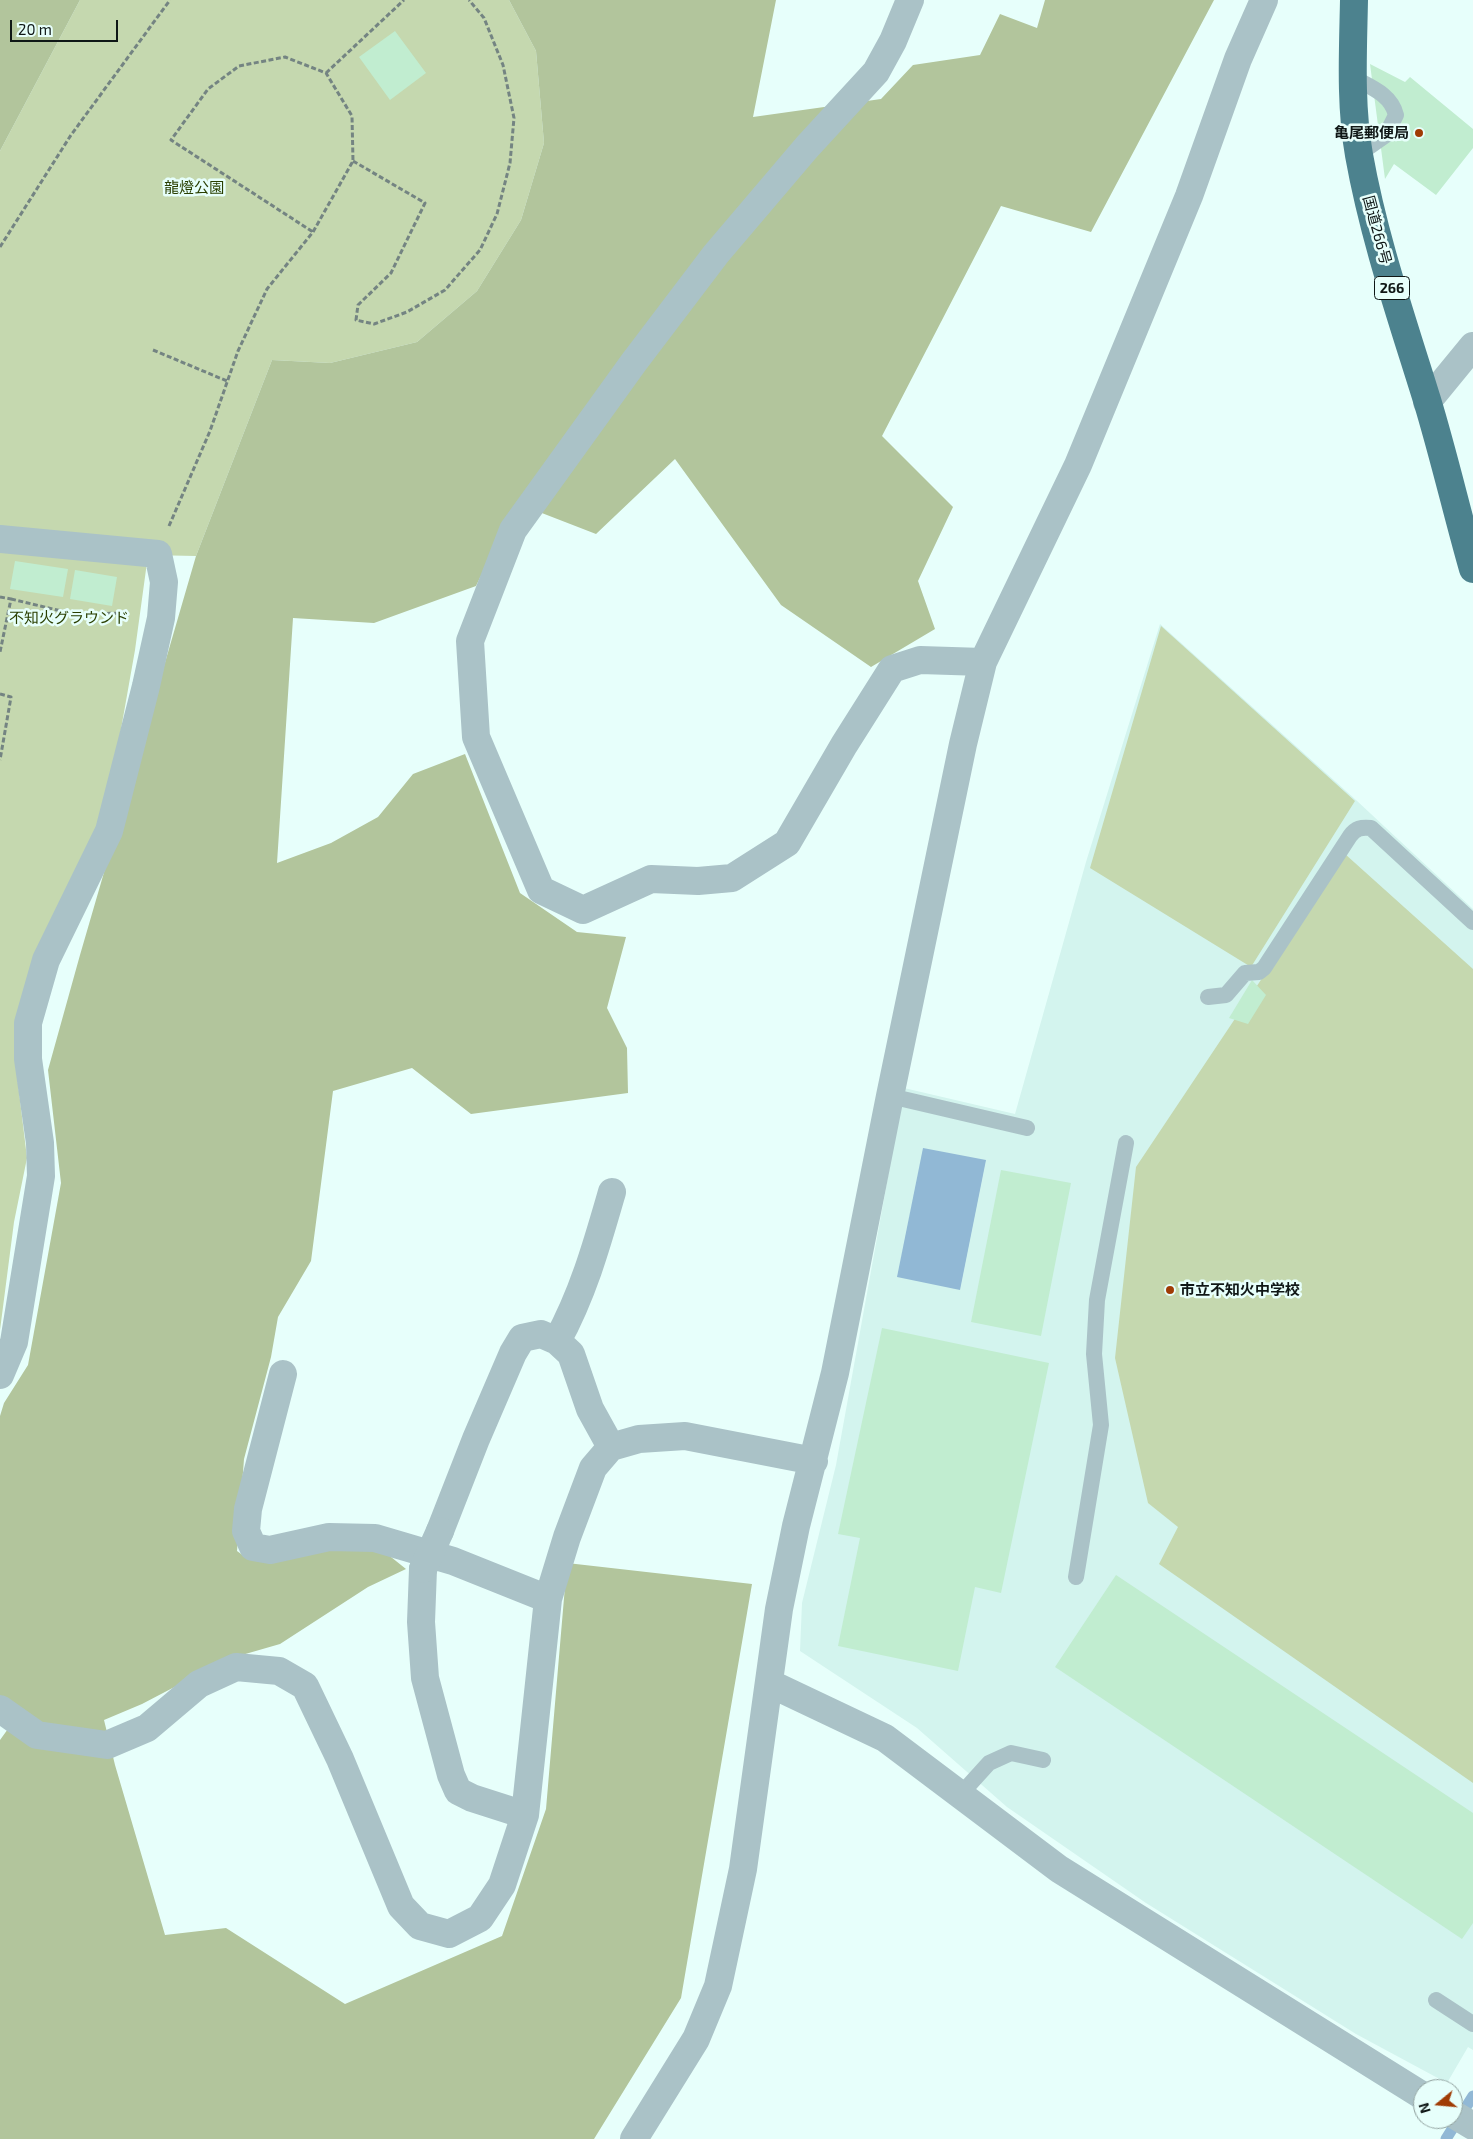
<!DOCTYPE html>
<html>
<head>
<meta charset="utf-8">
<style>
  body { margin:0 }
  #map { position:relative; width:1473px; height:2139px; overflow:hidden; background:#e7fffb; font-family:"Exo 2",sans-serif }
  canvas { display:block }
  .north { position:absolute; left:1413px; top:2079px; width:50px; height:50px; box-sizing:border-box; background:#e7fffb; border:1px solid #91a29f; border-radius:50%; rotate:253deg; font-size:14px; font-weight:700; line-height:20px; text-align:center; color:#0f1716 }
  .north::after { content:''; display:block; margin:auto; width:18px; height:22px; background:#a03c05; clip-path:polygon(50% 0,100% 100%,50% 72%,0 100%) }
  .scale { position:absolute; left:10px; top:20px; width:108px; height:22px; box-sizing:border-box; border:2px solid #0f1716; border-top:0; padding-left:6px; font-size:15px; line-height:18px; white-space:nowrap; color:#0f1716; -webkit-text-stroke:4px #e7fffb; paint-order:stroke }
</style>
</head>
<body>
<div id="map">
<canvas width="1473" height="2139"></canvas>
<div class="north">N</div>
<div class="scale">20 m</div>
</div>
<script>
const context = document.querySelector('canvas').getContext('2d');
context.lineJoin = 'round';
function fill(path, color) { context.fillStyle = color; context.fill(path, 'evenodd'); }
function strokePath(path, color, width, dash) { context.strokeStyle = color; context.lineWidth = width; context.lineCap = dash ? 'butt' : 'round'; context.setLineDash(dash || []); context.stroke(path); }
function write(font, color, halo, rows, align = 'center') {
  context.font = font + ' "Exo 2","Noto Sans JP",sans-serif'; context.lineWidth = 5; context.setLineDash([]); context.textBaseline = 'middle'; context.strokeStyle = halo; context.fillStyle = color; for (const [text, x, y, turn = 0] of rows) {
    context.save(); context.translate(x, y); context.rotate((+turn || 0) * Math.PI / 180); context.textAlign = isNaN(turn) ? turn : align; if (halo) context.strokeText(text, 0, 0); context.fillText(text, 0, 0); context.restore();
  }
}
const built = new Path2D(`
  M 1160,624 L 1356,800 L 1473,909 L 1473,2050 L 1468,2047 L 1447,2083 L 1356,2034 L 1146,1903 L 1007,1807 L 917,1728 L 800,1651 L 802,1603 L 836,1465 L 904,1088 L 1015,1114 L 1086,862 Z`);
const green = new Path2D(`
  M 80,0 L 509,0 L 536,51 L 544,143 L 521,220 L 477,291 L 417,342 L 330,363 L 272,360 L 196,556 L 148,555 L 135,650 L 106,814 L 16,1067 L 27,1158 L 14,1222 L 0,1330 L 0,151 Z
  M 1161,626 L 1355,801 L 1251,967 L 1090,868 Z
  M 1345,854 L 1473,969 L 1473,1783 L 1159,1564 L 1178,1527 L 1148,1503 L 1115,1358 L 1136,1167 Z`);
const forest = new Path2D(`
  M 0,0 L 80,0 L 0,151 Z
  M 509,0 L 776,0 L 753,117 L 881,99 L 913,65 L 980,55 L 1000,14 L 1037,28 L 1045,0 L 1214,0 L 1091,232 L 1001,206 L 882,436 L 953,507 L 918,581 L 935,629 L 871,667 L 781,605 L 675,459 L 596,534 L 516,503 L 476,586 L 374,623 L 293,618 L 277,863 L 331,843 L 378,817 L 413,774 L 465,754 L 520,893 L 577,932 L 626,937 L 607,1008 L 627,1048 L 628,1093 L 471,1114 L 412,1068 L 333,1091 L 311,1261 L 278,1317 L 271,1357 L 244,1459 L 237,1551 L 248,1559 L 349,1543 L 386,1553 L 406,1569 L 368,1587 L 280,1644 L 228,1659 L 142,1704 L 104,1720 L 115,1765 L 165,1935 L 226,1928 L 345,2004 L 502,1936 L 546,1809 L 567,1563 L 752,1584 L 681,1998 L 594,2139 L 0,2139 L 0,1740 L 18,1715 L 0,1701 L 0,1416 L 4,1403 L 28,1365 L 61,1183 L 48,1070 L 80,955 L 196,556 L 272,360 L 330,363 L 417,342 L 477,291 L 521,220 L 544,143 L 536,51 Z`);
const water = new Path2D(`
  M 923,1148 L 986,1160 L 960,1290 L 897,1277 Z`);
const stream = new Path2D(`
  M 1446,2139 L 1473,2096`);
const building = new Path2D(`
  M 395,31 L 426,73 L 390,100 L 359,57 Z
  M 1370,64 L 1405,82 L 1410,77 L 1473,129 L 1473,148 L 1436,195 L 1394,164 L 1385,179 Z
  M 15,561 L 68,569 L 63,597 L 10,589 Z
  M 75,570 L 117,577 L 112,606 L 70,599 Z
  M 1252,980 L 1266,995 L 1248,1024 L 1229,1018 Z
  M 1001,1170 L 1071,1183 L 1041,1336 L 971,1322 Z
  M 882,1328 L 1049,1363 L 1001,1593 L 975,1587 L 958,1671 L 838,1646 L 860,1538 L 838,1534 Z
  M 1116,1575 L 1473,1813 L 1473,1923 L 1462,1939 L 1055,1667 Z`);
const path = new Path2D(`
  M 326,73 L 404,0
  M 353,161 L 425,203 L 391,273 L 358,305 L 356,320 L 374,324 L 407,312 L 445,290 L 480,250 L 497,214 L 510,163 L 514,118 L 503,65 L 484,18 L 469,0
  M 0,247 L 71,135 L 170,0
  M 153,350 L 227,381
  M 169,526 L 210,431 L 238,351 L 267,289 L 313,232 L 353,161 L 352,116 L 326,73 L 285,57 L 239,66 L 208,89 L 171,140 L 313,232
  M 0,597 L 11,599 L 0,652
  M 11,599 L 74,614 L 128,613
  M 0,694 L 11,697 L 0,760`);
const lane = new Path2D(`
  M 1352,77 C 1370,87 1391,94 1396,115 L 1386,135 L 1359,154
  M 1208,997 L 1226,995 L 1245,973 L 1259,972 L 1264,968 L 1350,836 C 1356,828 1361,827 1371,828 L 1473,922
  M 890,1096 L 1027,1128
  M 1076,1577 L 1101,1425 L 1094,1354 L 1097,1300 L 1126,1143
  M 960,1795 L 989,1763 L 1011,1753 L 1043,1760
  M 1436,2000 L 1473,2024`);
const street = new Path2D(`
  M 910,0 L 893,41 L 876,72 L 807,147 L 716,254 L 634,362 L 513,530 L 470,641 L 476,737 L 541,890 L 583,910 L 651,879 L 698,881 L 732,878 L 787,843 L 844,745 L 892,669 L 920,660 L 983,662
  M 1427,402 L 1473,346
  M 0,539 L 158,554 L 164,582 L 161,618 L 146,686 L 109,831 L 46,960 L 28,1023 L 28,1059 L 40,1143 L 41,1176 L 14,1342 L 0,1375
  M 557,1341 C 583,1294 597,1244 612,1192
  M 283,1374 L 248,1509 L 246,1531 L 253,1547 L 270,1550 L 329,1537 L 375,1538 L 453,1561 L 548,1599
  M 440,1531 L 476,1439 L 513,1353 L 522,1338 L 541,1334 L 557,1341 L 571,1354 L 590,1409 L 611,1447
  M 423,1569 L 421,1622 L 425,1678 L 451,1775 L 458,1791 L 472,1798 L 525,1815
  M 769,1683 L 885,1738 L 1059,1869 L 1423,2096
  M 0,1709 L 37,1735 L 107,1745 L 147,1728 L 199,1684 L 236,1667 L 279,1671 L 305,1686 L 340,1759 L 401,1906 L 420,1926 L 449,1934 L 480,1918 L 502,1885 L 525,1815 L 548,1599 L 567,1537 L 593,1468 L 611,1447 L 639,1439 L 685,1436 L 814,1461
  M 1453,2114 L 1473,2126
  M 634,2139 L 696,2039 L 718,1986 L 743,1869 L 779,1609 L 796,1526 L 835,1373 L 890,1096 L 963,744 L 983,662 L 1078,465 L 1189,196 L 1238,59 L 1264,0`);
const highway = new Path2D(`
  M 1354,0 C 1353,52 1350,104 1359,155 C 1374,239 1402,319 1427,400 C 1444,456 1457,513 1473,569`);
const streetBridge = new Path2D(`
  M 423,1569 L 440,1531`);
const markers = [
  [1419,133,5,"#a03c05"],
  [1170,1290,5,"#a03c05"]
];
const shields = [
  [1392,288,35]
];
const shieldNames = [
  ["266",1392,288]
];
const poiNames = [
  ["亀尾郵便局",1409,133],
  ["市立不知火中学校",1180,1290,"left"]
];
const parkNames = [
  ["龍燈公園",194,188],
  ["不知火グラウンド",69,618]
];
const streetNames = [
  ["国道266号",1377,230,75]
];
fill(built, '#d3f4ee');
fill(green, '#c5d8af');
fill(forest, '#b2c59c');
fill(water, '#91b8d5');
strokePath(stream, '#91b8d5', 11);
fill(building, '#c1edd0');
strokePath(path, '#748482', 3, [5, 2.5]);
strokePath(lane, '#aac2c7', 16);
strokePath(street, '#aac2c7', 28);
strokePath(highway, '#4c828e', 28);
strokePath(streetBridge, '#aac2c7', 28);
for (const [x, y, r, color] of markers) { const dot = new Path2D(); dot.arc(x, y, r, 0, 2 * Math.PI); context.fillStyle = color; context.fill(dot); strokePath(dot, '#e7fffb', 2); }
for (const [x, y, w] of shields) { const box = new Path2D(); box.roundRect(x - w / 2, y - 11.5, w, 23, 4); context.fillStyle = '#e7fffb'; context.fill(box); strokePath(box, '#0f1716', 1); }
write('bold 14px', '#0f1716', null, shieldNames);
write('bold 15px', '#0f1716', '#e7fffb', poiNames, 'right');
write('15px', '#2a3f00', '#e7fffb', parkNames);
write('15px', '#0f1716', '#e7fffb', streetNames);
</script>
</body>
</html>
